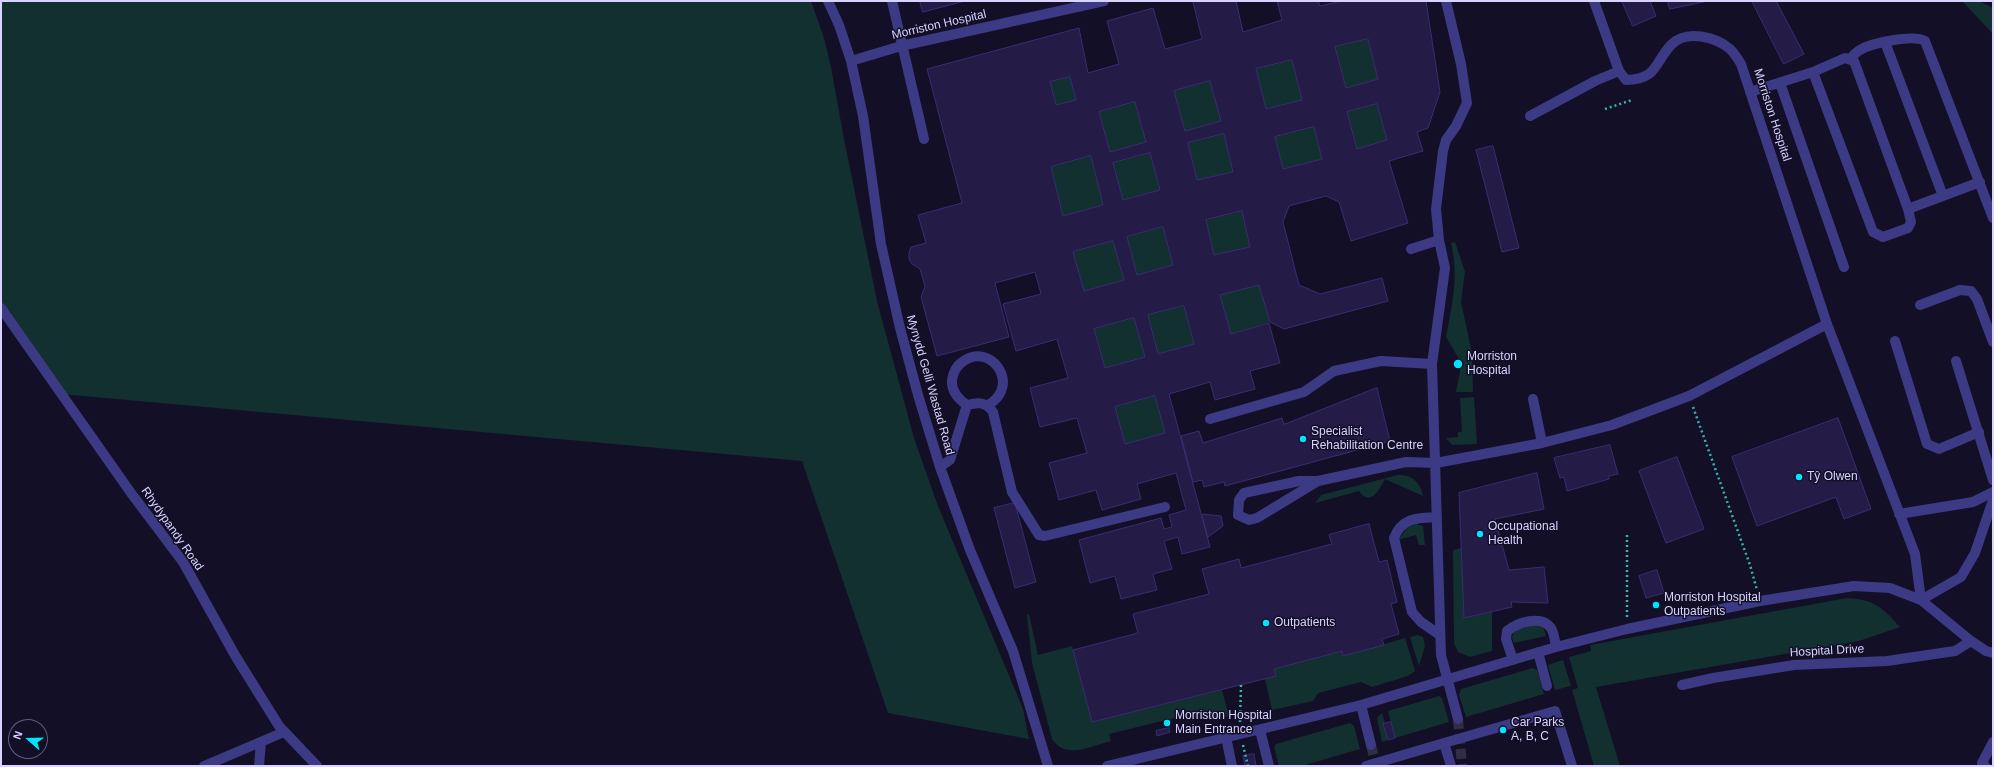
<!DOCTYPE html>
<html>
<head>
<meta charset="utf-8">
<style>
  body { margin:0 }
  #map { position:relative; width:1994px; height:767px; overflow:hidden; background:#130f26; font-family:Helvetica,sans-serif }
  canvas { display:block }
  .frame { position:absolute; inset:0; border:2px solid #d9d4ff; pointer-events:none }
  .north { position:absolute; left:8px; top:719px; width:40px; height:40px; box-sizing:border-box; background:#130f26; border:1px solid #625e7d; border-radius:50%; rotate:290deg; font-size:11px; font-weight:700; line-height:16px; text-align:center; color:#d9d4ff }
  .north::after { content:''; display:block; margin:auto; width:14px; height:18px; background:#00e5ff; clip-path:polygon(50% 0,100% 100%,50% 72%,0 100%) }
</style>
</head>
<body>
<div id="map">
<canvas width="1994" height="767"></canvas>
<div class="frame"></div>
<div class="north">N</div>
</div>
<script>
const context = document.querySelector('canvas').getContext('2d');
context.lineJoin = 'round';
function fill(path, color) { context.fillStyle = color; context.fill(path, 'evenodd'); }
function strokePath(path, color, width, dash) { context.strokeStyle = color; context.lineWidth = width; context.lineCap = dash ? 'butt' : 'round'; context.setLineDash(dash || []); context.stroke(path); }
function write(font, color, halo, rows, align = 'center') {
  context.font = font + ' Helvetica,sans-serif'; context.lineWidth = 3; context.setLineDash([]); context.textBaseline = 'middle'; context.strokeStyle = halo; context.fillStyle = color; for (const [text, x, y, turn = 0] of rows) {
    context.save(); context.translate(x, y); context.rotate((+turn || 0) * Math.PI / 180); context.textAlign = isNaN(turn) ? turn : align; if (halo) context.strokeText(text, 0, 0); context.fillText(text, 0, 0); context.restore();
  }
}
const green = new Path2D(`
  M 1,1 L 811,1 L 824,38 L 831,67 L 844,139 L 877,301 L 914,438 L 938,506 L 1023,709 L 1029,739 L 888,713 L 802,461 L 61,394 L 1,308 Z
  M 1962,1 L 1979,1 L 1993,8 L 1993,34 Z
  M 1368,39 L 1378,79 L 1346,88 L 1335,47 Z
  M 1292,60 L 1302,100 L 1266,109 L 1256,69 Z
  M 1070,77 L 1076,100 L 1056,105 L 1050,82 Z
  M 1210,81 L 1221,121 L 1185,131 L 1174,91 Z
  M 1135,102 L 1146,142 L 1110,152 L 1099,112 Z
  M 1377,104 L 1387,140 L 1357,149 L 1347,112 Z
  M 1314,127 L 1322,159 L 1283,169 L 1275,137 Z
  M 1224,134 L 1233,172 L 1197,180 L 1188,143 Z
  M 1150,153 L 1160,190 L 1123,200 L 1113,163 Z
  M 1091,156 L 1103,205 L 1063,216 L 1051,167 Z
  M 1242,211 L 1250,247 L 1214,255 L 1206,220 Z
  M 1163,227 L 1173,265 L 1137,275 L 1127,237 Z
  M 1113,241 L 1124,280 L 1084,291 L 1073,252 Z
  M 1455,242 L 1465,272 L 1461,302 L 1472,353 L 1473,392 L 1456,392 L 1460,371 L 1459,359 L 1446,337 C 1452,304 1459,277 1451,243 Z
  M 1259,285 L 1270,322 L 1231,334 L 1220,295 Z
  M 1184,306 L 1194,344 L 1158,354 L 1148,315 Z
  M 1134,318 L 1145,357 L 1105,368 L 1094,329 Z
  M 1155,396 L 1165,433 L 1125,444 L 1115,407 Z
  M 1474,397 L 1477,444 L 1452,445 L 1446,438 L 1458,437 L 1458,432 L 1462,432 L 1460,398 Z
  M 1398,475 C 1412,474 1421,483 1423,496 L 1385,479 C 1380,488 1371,508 1359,491 L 1315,503 L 1321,495 Z
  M 1416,524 L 1423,526 L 1425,545 L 1419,545 L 1416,535 L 1398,540 L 1408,527 Z
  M 1461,548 L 1464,618 L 1492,612 L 1492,651 L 1470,657 L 1458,652 L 1454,643 L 1453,550 Z
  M 1847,598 C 1875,600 1882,607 1900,627 L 1859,641 L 1596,687 L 1620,766 L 1594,766 L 1572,690 L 1578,688 L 1569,657 L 1591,651 L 1590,645 Z
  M 1029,614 L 1038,655 L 1072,646 L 1092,722 L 1222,690 L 1229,716 L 1211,719 L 1186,717 L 1174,718 L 1109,734 L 1111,741 C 1091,746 1066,760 1052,739 L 1032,663 L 1027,615 Z
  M 1536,624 L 1543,627 L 1546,636 L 1514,643 L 1512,638 L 1513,633 L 1518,629 Z
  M 1418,635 L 1423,637 L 1425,646 L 1419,666 L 1410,637 Z
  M 1405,638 L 1415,671 L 1408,676 L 1372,687 L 1361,682 L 1318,693 L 1313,701 L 1272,710 L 1265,679 L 1276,676 L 1274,669 L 1342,651 L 1343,656 Z
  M 1563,660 L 1571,686 L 1555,690 L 1548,665 Z
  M 1533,668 L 1537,670 L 1544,694 L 1466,717 L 1459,695 L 1461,689 Z
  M 1439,696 L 1442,698 L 1449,722 L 1395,738 L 1388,711 Z
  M 1382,713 L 1385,723 L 1383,724 L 1388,740 L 1382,742 L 1377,718 Z
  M 1350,723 L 1354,726 L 1360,749 L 1302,766 L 1279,766 L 1274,747 L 1276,744 Z`);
const building = new Path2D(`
  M 920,1 L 965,1 L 923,12 Z
  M 1197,1 L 1236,1 L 1243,32 L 1282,20 L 1277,1 L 1318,1 L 1320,6 L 1342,1 L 1426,1 L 1440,92 L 1428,128 L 1417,132 L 1423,151 L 1389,161 L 1408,223 L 1351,241 L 1339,202 L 1326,196 L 1289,206 L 1283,222 L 1299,285 L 1320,294 L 1382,278 L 1388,301 L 1284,329 L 1270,322 L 1259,285 L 1220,295 L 1231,334 L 1269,323 L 1280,363 L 1250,371 L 1255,389 L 1215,400 L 1210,382 L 1169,394 L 1210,547 L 1182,554 L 1178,537 L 1164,541 L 1172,569 L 1153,574 L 1157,590 L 1121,599 L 1115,576 L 1090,583 L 1079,540 L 1161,518 L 1164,529 L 1172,527 L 1169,515 L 1186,510 L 1176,473 L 1137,484 L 1141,499 L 1102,510 L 1096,490 L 1059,500 L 1049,463 L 1087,453 L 1077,418 L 1040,427 L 1030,388 L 1068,378 L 1057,339 L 1016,351 L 1003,304 L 1041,294 L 1035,272 L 995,283 L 1009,337 L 937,356 L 921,297 L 925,286 L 920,269 L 912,264 L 909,259 L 909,253 L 911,247 L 926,243 L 918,215 L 962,203 L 927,69 L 1079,28 L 1088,73 L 1119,64 L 1107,21 L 1153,8 L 1165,49 L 1202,39 L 1193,2 ZM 1368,39 L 1378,79 L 1346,88 L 1335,47 ZM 1292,60 L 1302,100 L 1266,109 L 1256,69 ZM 1070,77 L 1076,100 L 1056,105 L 1050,82 ZM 1210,81 L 1221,121 L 1185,131 L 1174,91 ZM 1135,102 L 1146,142 L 1110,152 L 1099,112 ZM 1377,104 L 1387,140 L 1357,149 L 1347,112 ZM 1314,127 L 1322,159 L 1283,169 L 1275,137 ZM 1224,134 L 1233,172 L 1197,180 L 1188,143 ZM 1150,153 L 1160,190 L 1123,200 L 1113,163 ZM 1091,156 L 1103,205 L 1063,216 L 1051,167 ZM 1242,211 L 1250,247 L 1214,255 L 1206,220 ZM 1163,227 L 1173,265 L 1137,275 L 1127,237 ZM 1113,241 L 1124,280 L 1084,291 L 1073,252 ZM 1184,306 L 1194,344 L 1158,354 L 1148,315 ZM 1134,318 L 1145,357 L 1105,368 L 1094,329 ZM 1155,396 L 1165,433 L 1125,444 L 1115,407 Z
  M 1622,1 L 1650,1 L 1656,16 L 1633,26 Z
  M 1668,1 L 1708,1 L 1670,9 Z
  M 1752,1 L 1776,1 L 1804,54 L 1784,64 Z
  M 1493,146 L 1519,248 L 1502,252 L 1476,150 Z
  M 1377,388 L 1390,441 L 1225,486 L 1224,482 L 1204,487 L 1202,480 L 1193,482 L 1181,436 L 1199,431 L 1203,443 L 1282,418 L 1284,424 Z
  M 1838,418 L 1871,509 L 1844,519 L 1836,497 L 1757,526 L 1732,457 Z
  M 1610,445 L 1618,474 L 1609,476 L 1609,479 L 1567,491 L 1564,477 L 1560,478 L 1554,458 Z
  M 1677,457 L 1704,529 L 1666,543 L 1639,471 Z
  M 1537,473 L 1544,509 L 1495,519 L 1509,570 L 1544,567 L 1548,603 L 1511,602 L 1512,607 L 1464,618 L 1459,493 Z
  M 1015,503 L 1036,582 L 1015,588 L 994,508 Z
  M 1202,514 L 1221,516 L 1223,526 L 1208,537 Z
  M 1369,524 L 1379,562 L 1387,560 L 1397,602 L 1391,604 L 1399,634 L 1382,639 L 1384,645 L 1343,656 L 1342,651 L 1274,669 L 1276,676 L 1092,722 L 1073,650 L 1138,633 L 1133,614 L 1209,594 L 1202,569 L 1239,559 L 1241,568 L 1332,544 L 1329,535 Z
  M 1657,570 L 1664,593 L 1646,598 L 1639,576 Z
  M 1391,722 L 1395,738 L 1388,740 L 1383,724 Z
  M 1169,728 L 1170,732 L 1157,736 L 1156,731 Z
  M 1254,754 L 1256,766 L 1245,766 L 1243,756 Z`);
const minorTunnel = new Path2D(`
  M 1458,719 L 1462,766
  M 1371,745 L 1376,766`);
const path = new Path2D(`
  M 1605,109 L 1632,100
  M 1693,407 L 1750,565 L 1757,590
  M 1627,535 L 1627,617
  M 1240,722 L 1241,685
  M 1243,745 L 1248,766`);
const minor = new Path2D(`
  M 828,1 L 839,25 L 851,61 L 863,116 L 881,244 L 900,328 L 918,395 L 940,467 L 970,550 L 1013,651 L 1048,766
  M 892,1 L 924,139
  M 1594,1 L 1619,71 L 1626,80 C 1658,79 1654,63 1671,45 C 1686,29 1716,37 1730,49 C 1734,53 1738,59 1741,64 L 1827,324 L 1915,554 L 1921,600
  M 1885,42 L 1943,196
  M 1850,59 C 1853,56 1856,52 1860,50 C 1871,43 1914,34 1925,41 L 1993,218
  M 851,61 L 901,46 L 1104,1
  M 1780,83 L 1844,267
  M 1750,92 L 1813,72 L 1845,58 L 1854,61 L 1908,209 L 1911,222 L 1908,228 L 1883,237 L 1873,232 L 1813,72
  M 1530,116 L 1595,81 L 1619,71
  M 1908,209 L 1980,182
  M 1439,240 L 1445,268 L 1432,364 L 1441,655 L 1458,719
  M 1411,249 L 1439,240 L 1436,209 L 1443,151 L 1446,140 L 1456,126 L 1467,103 L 1461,64 L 1446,1
  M 1920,305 L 1960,290 L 1971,291 L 1977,299 L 1993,342
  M 1,308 L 131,493 L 183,562 L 236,657 L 279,726 L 317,766
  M 1895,341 L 1927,444 L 1939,449 L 1979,432
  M 1956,361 L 1993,480
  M 1533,399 L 1542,443
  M 967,405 C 959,400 951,391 952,380 C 953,374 956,367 961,363 C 989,339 1023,385 988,405
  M 1210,419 L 1304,392 L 1334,371 L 1381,361 L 1432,364
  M 940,467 L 950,460 L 967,405 C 979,402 986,402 993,412 L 1012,492 L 1039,535 L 1045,536 L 1165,507
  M 1318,481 L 1257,518 L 1249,520 L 1238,515 L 1239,500 L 1244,493 L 1299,481 L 1318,481 L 1406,462 L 1436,463 L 1542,443 L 1612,425 L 1689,396 L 1827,324
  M 1899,514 L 1973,502 L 1993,492
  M 1437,517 C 1418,518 1402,517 1394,538 L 1412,612 L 1421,622 L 1440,635
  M 1921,600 L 1961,577 L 1975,553 L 1993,500
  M 1538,652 L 1547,686
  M 1513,660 L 1506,639 L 1507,631 C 1517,623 1541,614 1551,628 C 1554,633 1555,641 1556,647
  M 1682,685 L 1713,678 L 1794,665 L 1887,661 L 1955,651 L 1971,641
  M 1361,705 L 1371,745
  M 1260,730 L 1269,766
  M 1226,737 L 1232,766
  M 1444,743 L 1555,711 L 1572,766
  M 204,766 L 284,732
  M 259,766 L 261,742
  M 1107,766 L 1361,705 L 1556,647 L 1627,629 L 1760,601 L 1854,586 L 1890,588 L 1921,600 L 1971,641 L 1986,651 L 1993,653
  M 1366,766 L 1444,743 L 1451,766
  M 1985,766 L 1982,763 L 1993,742`);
const markers = [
  [1458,364,5,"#00e5ff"],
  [1303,439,4,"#00e5ff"],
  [1799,477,4,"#00e5ff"],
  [1480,534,4,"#00e5ff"],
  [1656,605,4,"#00e5ff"],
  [1266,623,4,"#00e5ff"],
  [1167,723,4,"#00e5ff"],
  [1503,730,4,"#00e5ff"]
];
const streetNames = [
  ["Morriston Hospital",939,25,-13],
  ["Morriston Hospital",1772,115,72],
  ["Mynydd Gelli Wastad Road",930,385,74],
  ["Rhydypandy Road",172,529,55],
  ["Hospital Drive",1827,651,-3]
];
const poiNames = [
  ["Morriston",1467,357],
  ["Hospital",1467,371],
  ["Specialist",1311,432],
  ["Rehabilitation Centre",1311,446],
  ["Tŷ Olwen",1807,477],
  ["Occupational",1488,527],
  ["Health",1488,541],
  ["Morriston Hospital",1664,598],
  ["Outpatients",1664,612],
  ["Outpatients",1274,623],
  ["Morriston Hospital",1175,716],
  ["Main Entrance",1175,730],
  ["Car Parks",1511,723],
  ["A, B, C",1511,737]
];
fill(green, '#12302f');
fill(building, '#241b47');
strokePath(building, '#3b2d73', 1);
strokePath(minorTunnel, '#312d47', 10, [10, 5]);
strokePath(path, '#2fb8b0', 2.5, [2, 3]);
strokePath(minor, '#3d3a85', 10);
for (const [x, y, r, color] of markers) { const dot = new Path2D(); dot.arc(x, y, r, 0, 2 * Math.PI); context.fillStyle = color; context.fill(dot); strokePath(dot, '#130f26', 1.5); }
write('12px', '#d9d4ff', '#130f26', streetNames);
write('12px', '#d9d4ff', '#130f26', poiNames, 'left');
</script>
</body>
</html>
